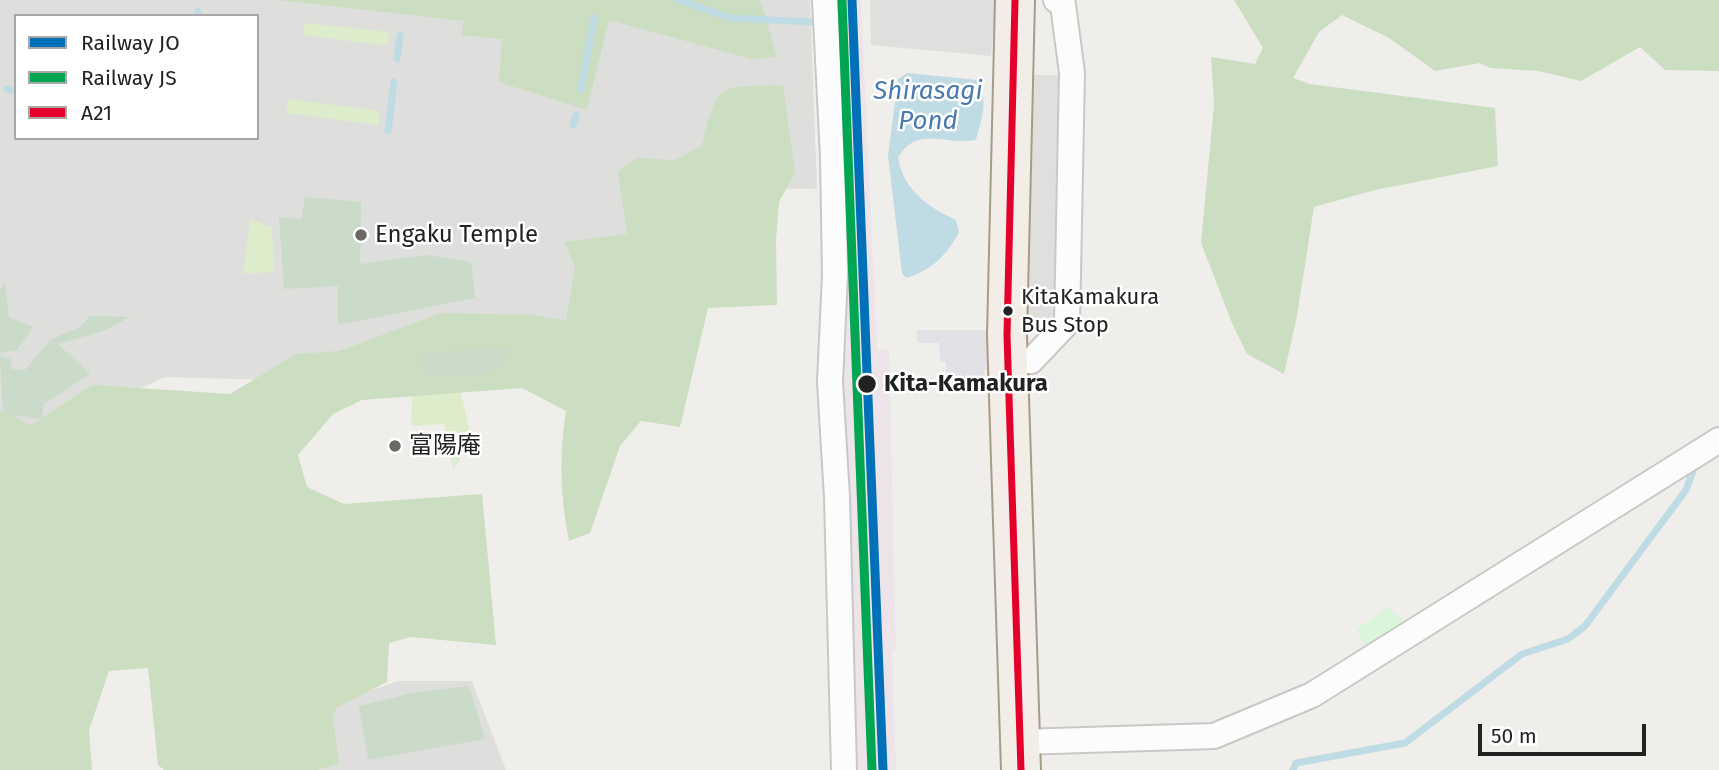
<!DOCTYPE html>
<html>
<head>
<meta charset="utf-8">
<style>
  body { margin:0 }
  #map { position:relative; width:1719px; height:770px; overflow:hidden; background:#f0eeeb; font-family:"Fira Sans",sans-serif }
  canvas { display:block }
  .legend { position:absolute; left:14px; top:14px; width:245px; height:126px; box-sizing:border-box; background:#fff; border:2px solid #a7a7a7; margin:0; padding:9px 12px; list-style:none; font-size:21px; color:#222 }
  .legend li { display:flex; align-items:center; gap:14px; height:35px }
  .legend b { width:35px; border:2px solid #a7a7a7 }
  .scale { position:absolute; left:1478px; top:724px; width:168px; height:32px; box-sizing:border-box; border:4px solid #222; border-top:0; padding-left:9px; font-size:21px; line-height:24px; white-space:nowrap; color:#222; -webkit-text-stroke:5px #fff; paint-order:stroke }
</style>
</head>
<body>
<div id="map">
<canvas width="1719" height="770"></canvas>
<ul class="legend">
<li><b style="height:9px;background:#0070b9"></b>Railway JO</li>
<li><b style="height:9px;background:#00a651"></b>Railway JS</li>
<li><b style="height:9px;background:#e4002b"></b>A21</li>
</ul>
<div class="scale">50 m</div>
</div>
<script>
const context = document.querySelector('canvas').getContext('2d');
context.lineJoin = 'round';
function fill(path, color) { context.fillStyle = color; context.fill(path, 'evenodd'); }
function strokePath(path, color, width, dash) { context.strokeStyle = color; context.lineWidth = width; context.lineCap = dash ? 'butt' : 'round'; context.setLineDash(dash || []); context.stroke(path); }
function write(font, color, halo, rows, align = 'center') {
  context.font = font + ' "Fira Sans","Noto Sans JP",sans-serif'; context.lineWidth = 5; context.setLineDash([]); context.textBaseline = 'middle'; context.strokeStyle = halo; context.fillStyle = color; for (const [text, x, y, turn = 0] of rows) {
    context.save(); context.translate(x, y); context.rotate((+turn || 0) * Math.PI / 180); context.textAlign = isNaN(turn) ? turn : align; if (halo) context.strokeText(text, 0, 0); context.fillText(text, 0, 0); context.restore();
  }
}
const industrial = new Path2D(`
  M 834,0 L 861,0 L 877,350 L 889,350 L 896,650 L 892,650 L 896,770 L 855,770 L 840,350 L 847,350 Z`);
const religious = new Path2D(`
  M 0,0 L 810,0 L 817,189 L 731,188 L 486,386 L 165,377 L 37,436 L 0,431 ZM 16,16 L 257,16 L 257,138 L 16,138 Z
  M 398,681 L 472,681 L 506,770 L 173,770 L 171,760 Z`);
const grass = new Path2D(`
  M 304,23 L 389,32 L 388,46 L 303,35 Z
  M 288,99 L 380,111 L 378,125 L 286,113 Z
  M 250,219 L 272,227 L 274,272 L 243,274 Z
  M 413,377 L 458,379 L 472,442 L 453,469 L 444,424 L 411,426 Z`);
const forest = new Path2D(`
  M 278,0 L 760,0 L 777,57 L 752,59 L 609,20 L 587,110 L 499,82 L 502,39 L 461,35 L 464,21 Z
  M 1234,0 L 1719,0 L 1719,71 L 1665,70 L 1640,47 L 1581,81 L 1538,71 L 1490,68 L 1480,63 L 1435,71 L 1389,38 L 1342,15 L 1319,32 L 1293,78 L 1310,84 L 1495,108 L 1498,166 L 1375,190 L 1314,207 L 1297,316 L 1284,374 L 1247,354 L 1232,323 L 1201,243 L 1214,105 L 1211,57 L 1255,64 L 1263,48 Z
  M 783,85 L 795,173 L 779,202 L 776,240 L 777,305 L 708,308 L 680,427 L 641,421 L 620,446 L 590,533 L 569,541 C 560,496 559,456 566,411 L 522,388 L 362,400 L 333,414 L 298,455 L 307,487 L 344,504 L 482,494 L 496,645 L 410,637 L 389,643 L 387,682 L 336,708 L 333,719 L 339,764 L 317,770 L 164,770 L 158,765 L 148,668 L 109,671 L 89,730 L 92,770 L 0,770 L 0,410 L 31,425 L 92,385 L 230,394 L 296,354 L 339,351 L 441,313 L 534,315 L 566,321 L 575,268 L 564,242 L 627,234 L 618,172 L 636,158 L 675,160 L 702,146 C 718,80 718,87 783,85 Z`);
const cemetery = new Path2D(`
  M 305,197 L 361,202 L 360,264 L 426,255 L 471,262 L 475,298 L 338,325 L 338,286 L 284,289 L 279,217 L 301,219 Z
  M 5,282 L 9,317 L 33,327 L 17,350 L 0,353 L 0,290 Z
  M 90,316 L 130,317 L 103,331 L 58,344 L 90,374 L 44,404 L 42,419 L 3,414 L 0,357 L 10,358 L 12,369 L 25,370 L 51,339 L 80,327 Z
  M 506,348 L 503,364 L 474,376 L 425,376 L 423,354 Z
  M 469,686 L 485,739 L 368,760 L 359,706 L 417,692 Z`);
const park = new Path2D(`
  M 1388,607 L 1405,624 L 1368,650 L 1356,630 Z`);
const parking = new Path2D(`
  M 870,0 L 997,0 L 991,56 L 871,45 Z
  M 1026,75 L 1064,75 L 1058,323 L 1021,321 Z`);
const plaza = new Path2D(`
  M 917,330 L 991,330 L 992,369 L 984,370 L 985,386 L 958,386 L 958,376 L 946,376 L 946,362 L 940,361 L 939,343 L 917,343 Z`);
const water = new Path2D(`
  M 907,73 L 977,80 C 989,100 982,118 976,140 C 946,146 917,124 898,158 C 905,192 927,206 956,220 L 959,232 C 947,255 932,270 906,278 L 902,273 L 888,156 L 898,79 Z`);
const stream = new Path2D(`
  M 679,0 L 730,18 L 812,22
  M 198,16 L 198,11
  M 397,59 L 400,36
  M 7,89 L 16,91
  M 581,89 L 594,18
  M 573,125 L 576,115
  M 388,131 L 394,82
  M 1293,770 L 1296,763 L 1405,743 L 1522,654 L 1568,639 L 1585,626 L 1686,490 L 1695,465`);
const minor = new Path2D(`
  M 825,0 L 833,157 L 835,275 L 830,382 L 837,497 L 844,770
  M 1008,362 L 1031,361 L 1067,323 L 1072,73 L 1063,5 L 1056,0
  M 1020,742 L 1214,736 L 1312,695 L 1719,440`);
const primary = new Path2D(`
  M 1015,0 L 1007,335 L 1021,770`);
const bus1 = new Path2D(`
  M 1015,0 L 1007,335 L 1021,770`);
const rail1 = new Path2D(`
  M 852,0 L 883,770`);
const rail2 = new Path2D(`
  M 842,1 L 872,770`);
const markers = [
  [361,235,7,"#6a6968"],
  [1008,311,6,"#222"],
  [867,384,10,"#222"],
  [395,446,7,"#6a6968"]
];
const busNames = [
  ["KitaKamakura",1021,298],
  ["Bus Stop",1021,326]
];
const poiNames = [
  ["Engaku Temple",375,235],
  ["富陽庵",409,446]
];
const stopNames = [
  ["Kita-Kamakura",884,384]
];
const waterNames = [
  ["Shirasagi",928,92],
  ["Pond",928,122]
];
fill(industrial, '#ede4e9');
fill(religious, '#dededc');
fill(grass, '#ddeccb');
fill(forest, '#cbdec1');
fill(cemetery, '#cadbca');
fill(park, '#daf5da');
fill(parking, '#e0dfde');
fill(plaza, '#e2e1e5');
fill(water, '#bfdbe3');
strokePath(stream, '#bfdbe3', 7);
strokePath(minor, '#c9c8c7', 28);
strokePath(primary, '#a79c86', 42);
strokePath(minor, '#fdfcfc', 24);
strokePath(primary, '#f3ede7', 38);
strokePath(bus1, '#e4002b', 7);
strokePath(rail1, '#0070b9', 9);
strokePath(rail2, '#00a651', 9);
for (const [x, y, r, color] of markers) { const dot = new Path2D(); dot.arc(x, y, r, 0, 2 * Math.PI); context.fillStyle = color; context.fill(dot); strokePath(dot, '#fff', 2.5); }
write('22px', '#222', '#fff', busNames, 'left');
write('24px', '#222', '#fff', poiNames, 'left');
write('bold 24px', '#222', '#fff', stopNames, 'left');
write('italic 26px', '#4a7aab', '#fff', waterNames);
</script>
</body>
</html>
